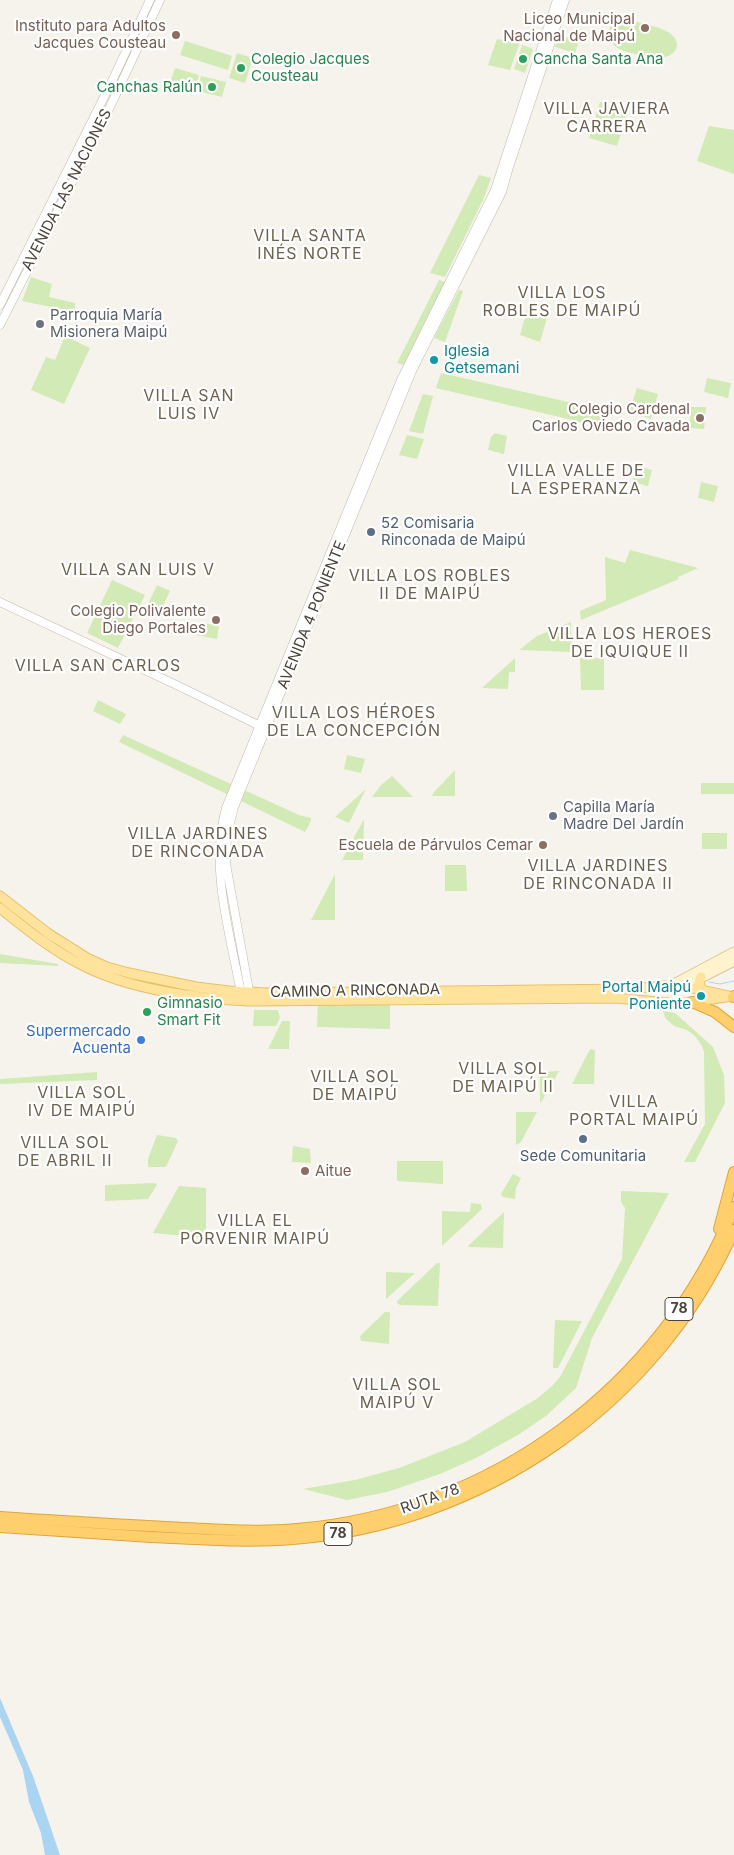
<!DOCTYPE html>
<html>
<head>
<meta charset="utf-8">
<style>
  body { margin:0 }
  canvas { display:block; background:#f6f3ec }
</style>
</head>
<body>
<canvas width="734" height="1855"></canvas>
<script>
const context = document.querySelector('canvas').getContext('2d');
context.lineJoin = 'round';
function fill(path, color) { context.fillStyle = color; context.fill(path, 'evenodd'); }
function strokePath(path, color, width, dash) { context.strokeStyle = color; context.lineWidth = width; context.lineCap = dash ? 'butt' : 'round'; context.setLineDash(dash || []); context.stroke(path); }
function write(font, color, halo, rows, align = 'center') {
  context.font = font + ' Inter,sans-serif'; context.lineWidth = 4.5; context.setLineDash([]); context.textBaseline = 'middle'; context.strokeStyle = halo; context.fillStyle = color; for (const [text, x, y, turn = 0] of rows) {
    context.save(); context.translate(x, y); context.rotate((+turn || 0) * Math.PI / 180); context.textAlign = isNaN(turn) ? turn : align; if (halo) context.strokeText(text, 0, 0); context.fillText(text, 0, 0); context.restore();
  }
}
const green = new Path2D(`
  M 620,19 C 630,20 663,27 671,34 C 687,48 668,62 651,57 C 638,54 607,52 609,33 C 609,26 613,22 620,19 Z
  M 559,35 L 579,41 L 575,53 L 555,47 Z
  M 497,39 L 520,42 L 510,70 L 488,65 Z
  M 185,41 L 232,56 L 228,70 L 180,55 Z
  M 522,45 L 533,49 L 525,73 L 514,69 Z
  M 237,53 L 253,58 L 245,83 L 229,78 Z
  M 175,68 L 199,75 L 195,90 L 170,83 Z
  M 201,76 L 226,82 L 222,97 L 197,91 Z
  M 600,102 L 628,111 L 617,146 L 589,138 Z
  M 709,126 L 734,130 L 734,174 L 697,161 Z
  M 479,175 L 491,178 L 484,198 L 445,277 L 430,273 Z
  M 31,277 L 52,284 L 49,297 L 75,303 L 75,312 L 22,301 Z
  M 439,280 L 445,282 L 404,365 L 397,363 Z
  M 459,290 L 463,291 L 445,342 L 434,338 Z
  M 529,304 L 549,311 L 540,342 L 520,335 Z
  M 65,336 L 90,348 L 64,404 L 31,390 L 46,357 L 55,360 Z
  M 441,373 L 603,410 L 598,426 L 436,388 Z
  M 707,378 L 731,383 L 728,398 L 704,392 Z
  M 637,388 L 658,394 L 651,419 L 629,412 Z
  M 423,394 L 433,396 L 423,434 L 409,431 Z
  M 691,407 L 706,407 L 704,429 L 689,428 Z
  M 495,433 L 507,436 L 504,454 L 488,450 L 491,437 Z
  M 407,435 L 424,439 L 417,459 L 399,455 Z
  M 636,466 L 652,470 L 648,486 L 632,482 Z
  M 701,482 L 718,486 L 714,502 L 698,498 Z
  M 630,550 L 698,568 L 678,577 L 679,579 L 581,620 L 580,611 L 606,600 L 605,557 L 625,563 Z
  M 112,580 L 145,595 L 118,648 L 87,633 Z
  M 157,585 L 170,591 L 159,614 L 146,608 Z
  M 199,622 L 219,626 L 217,639 L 196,635 Z
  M 571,622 L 571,652 L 519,650 L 537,636 Z
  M 515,658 L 515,672 L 509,672 L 508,689 L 482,688 Z
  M 580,658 L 604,658 L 604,690 L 581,690 Z
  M 98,700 L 126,714 L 120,724 L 93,711 Z
  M 123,735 L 299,815 L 311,818 L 311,821 L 305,832 L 119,742 Z
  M 347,755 L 365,759 L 361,773 L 344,769 Z
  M 455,770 L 455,796 L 432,796 L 434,792 Z
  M 392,776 L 413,797 L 372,797 L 381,785 Z
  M 701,783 L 734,783 L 734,794 L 701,794 Z
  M 366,789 L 349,823 L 335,817 Z
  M 364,819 L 363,860 L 342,860 Z
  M 702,833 L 727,833 L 727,849 L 702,849 Z
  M 445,865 L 466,865 L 467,891 L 445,891 Z
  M 335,874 L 335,920 L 311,920 Z
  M 0,954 L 6,955 L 58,964 L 58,966 L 0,963 Z
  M 390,1002 L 390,1029 L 317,1027 L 318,1004 Z
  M 254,1010 L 278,1010 L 280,1018 L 276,1026 L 253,1026 Z
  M 663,1011 L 675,1013 L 713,1047 L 724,1075 L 725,1103 L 695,1162 L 684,1162 L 705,1124 L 704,1052 L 702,1046 L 695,1036 L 687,1030 L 674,1026 L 665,1018 Z
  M 282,1021 L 290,1021 L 289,1049 L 268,1049 Z
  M 590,1049 L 595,1050 L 594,1084 L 572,1084 Z
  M 559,1071 L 542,1101 L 540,1103 L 540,1075 L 541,1072 Z
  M 97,1072 L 97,1080 L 0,1084 L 0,1079 Z
  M 516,1112 L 537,1112 L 521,1142 L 516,1145 Z
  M 157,1135 L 176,1138 L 178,1141 L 167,1165 L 165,1167 L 148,1167 L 148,1159 Z
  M 293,1146 L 310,1149 L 311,1163 L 292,1162 Z
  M 397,1161 L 443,1161 L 443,1184 L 397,1181 Z
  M 513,1174 L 521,1178 L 516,1188 L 515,1199 L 503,1197 L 501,1194 Z
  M 155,1183 L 157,1185 L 148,1199 L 105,1201 L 105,1185 Z
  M 179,1186 L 206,1188 L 206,1238 L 153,1233 Z
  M 621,1191 L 669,1193 L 592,1338 L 576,1388 L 546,1416 L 518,1435 L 476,1458 L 440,1474 L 387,1492 L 347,1500 L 303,1489 L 355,1480 L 399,1468 L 465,1442 L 538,1398 L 553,1385 L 560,1377 L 622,1259 L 625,1208 L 621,1202 Z
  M 471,1203 L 481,1204 L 482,1209 L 442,1246 L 442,1211 L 470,1212 Z
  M 504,1212 L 503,1248 L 469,1247 L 468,1246 Z
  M 437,1263 L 440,1263 L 438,1306 L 400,1305 L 397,1303 L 397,1301 Z
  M 386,1272 L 415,1273 L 386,1299 Z
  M 389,1312 L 390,1313 L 389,1344 L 361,1341 L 360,1336 L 385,1312 Z
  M 555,1320 L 582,1321 L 558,1368 L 553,1368 Z`);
const water = new Path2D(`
  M 0,1698 L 33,1776 L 60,1855 L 45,1855 L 41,1833 L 29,1802 L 23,1770 L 0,1717 Z`);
const stream = new Path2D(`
  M 709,982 L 720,984 L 734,981`);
const tertiary = new Path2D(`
  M 0,305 L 114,77 L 150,0
  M 0,325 L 110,107 L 160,0
  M 0,602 L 187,690 L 264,728
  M 245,995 L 241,992 L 239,983 C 228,925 210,866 226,808 L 401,380 L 495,190 L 557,0
  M 250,996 L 226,864 L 227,835 L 234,807 L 412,371 L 502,192 L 509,167 L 565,0`);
const secondary = new Path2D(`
  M 670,986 L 734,952
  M 687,987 L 695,981 L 734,961`);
const primary = new Path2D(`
  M 0,896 L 49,934 L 87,958 L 107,967 L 129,973 L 196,987 L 229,991 L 267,993 L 630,989 L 664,986 L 687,987 L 733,997
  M 0,908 C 26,929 52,950 82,965 C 128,989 197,999 249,1001 L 616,998 L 678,1004 L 726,997
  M 701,977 L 699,983 L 701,989`);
const motorway = new Path2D(`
  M 733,997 L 734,996
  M 692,1002 L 715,1012 L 734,1027
  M 719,1229 L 734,1172
  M 0,1517 C 55,1521 110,1524 166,1527 C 209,1529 253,1533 297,1529 C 490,1513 662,1387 734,1207
  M 0,1527 C 50,1530 101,1534 151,1537 C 198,1539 246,1543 293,1539 C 483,1524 657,1405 734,1230`);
const markers = [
  [645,28,5,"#8d6e63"],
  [176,35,5,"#8d6e63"],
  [523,59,5,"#2e9e5b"],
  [241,68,5,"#2e9e5b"],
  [212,87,5,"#2e9e5b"],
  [40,324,5,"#6b7280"],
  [434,360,5,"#0f9aa8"],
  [700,418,5,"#8d6e63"],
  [371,532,5,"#5c6f8a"],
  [216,620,5,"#8d6e63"],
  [553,816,5,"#6b7280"],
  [543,845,5,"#8d6e63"],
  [701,996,5,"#0f9aa8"],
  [147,1012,5,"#2e9e5b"],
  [141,1040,5,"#3f7fe0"],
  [583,1139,5,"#5c6f8a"],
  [305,1171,5,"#8d6e63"]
];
const shields = [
  [679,1309,28],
  [338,1534,28]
];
const shieldNames = [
  ["78",679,1309],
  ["78",338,1534]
];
const educationNames = [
  ["Liceo Municipal",635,19],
  ["Nacional de Maipú",635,36],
  ["Instituto para Adultos",166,26],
  ["Jacques Cousteau",166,43],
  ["Colegio Cardenal",690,409],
  ["Carlos Oviedo Cavada",690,426],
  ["Colegio Polivalente",206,611],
  ["Diego Portales",206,628],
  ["Escuela de Párvulos Cemar",533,845],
  ["Aitue",315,1171,"left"]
];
const leisureNames = [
  ["Colegio Jacques",251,59],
  ["Cousteau",251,76],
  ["Cancha Santa Ana",533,59],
  ["Canchas Ralún",202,87,"right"],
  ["Gimnasio",157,1003],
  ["Smart Fit",157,1020]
];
const streetNames = [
  ["AVENIDA LAS NACIONES",67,190,-63],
  ["AVENIDA 4 PONIENTE",312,615,-68],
  ["CAMINO A RINCONADA",355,991,-1],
  ["RUTA 78",430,1499,-20]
];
const worshipNames = [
  ["Parroquia María",50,315],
  ["Misionera Maipú",50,332],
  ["Capilla María",563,807],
  ["Madre Del Jardín",563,824]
];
const cultureNames = [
  ["Iglesia",444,351],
  ["Getsemani",444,368],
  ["Portal Maipú",691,987,"right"],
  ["Poniente",691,1004,"right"]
];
const serviceNames = [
  ["52 Comisaria",381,523],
  ["Rinconada de Maipú",381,540],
  ["Sede Comunitaria",583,1156,"center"]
];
const shopNames = [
  ["Supermercado",131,1031],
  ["Acuenta",131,1048]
];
const neighbourhoodNames = [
  ["VILLA JAVIERA",607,109],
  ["CARRERA",607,127],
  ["VILLA SANTA",310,236],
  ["INÉS NORTE",310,254],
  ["VILLA LOS",562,293],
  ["ROBLES DE MAIPÚ",562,311],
  ["VILLA SAN",189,396],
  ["LUIS IV",189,414],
  ["VILLA VALLE DE",576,471],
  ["LA ESPERANZA",576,489],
  ["VILLA SAN LUIS V",138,570],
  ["VILLA LOS ROBLES",430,576],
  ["II DE MAIPÚ",430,594],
  ["VILLA LOS HEROES",630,634],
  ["DE IQUIQUE II",630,652],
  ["VILLA SAN CARLOS",98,666],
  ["VILLA LOS HÉROES",354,713],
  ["DE LA CONCEPCIÓN",354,731],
  ["VILLA JARDINES",198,834],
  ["DE RINCONADA",198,852],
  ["VILLA JARDINES",598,866],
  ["DE RINCONADA II",598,884],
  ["VILLA SOL",503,1069],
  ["DE MAIPÚ II",503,1087],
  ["VILLA SOL",355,1077],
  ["DE MAIPÚ",355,1095],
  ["VILLA SOL",82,1093],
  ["IV DE MAIPÚ",82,1111],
  ["VILLA",634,1102],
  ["PORTAL MAIPÚ",634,1120],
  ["VILLA SOL",65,1143],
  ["DE ABRIL II",65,1161],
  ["VILLA EL",255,1221],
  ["PORVENIR MAIPÚ",255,1239],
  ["VILLA SOL",397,1385],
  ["MAIPÚ V",397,1403]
];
fill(green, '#d2eab5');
fill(water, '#a9d4f2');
strokePath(stream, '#a9d4f2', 1);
strokePath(tertiary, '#c2bbae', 9);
strokePath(secondary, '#d6c79b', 11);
strokePath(primary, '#e6c16a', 11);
strokePath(motorway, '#e0a43c', 12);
strokePath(tertiary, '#fff', 8);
strokePath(secondary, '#fff3cd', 9);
strokePath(primary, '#ffe39c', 9);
strokePath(motorway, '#ffcf6e', 10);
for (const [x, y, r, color] of markers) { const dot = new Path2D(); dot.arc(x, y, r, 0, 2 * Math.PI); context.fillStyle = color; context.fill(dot); strokePath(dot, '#fff', 2); }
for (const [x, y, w] of shields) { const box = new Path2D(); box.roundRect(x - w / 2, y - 11.5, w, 23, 4); context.fillStyle = '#fff'; context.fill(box); strokePath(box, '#4b4439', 1); }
write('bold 14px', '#4b4439', null, shieldNames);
write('15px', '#785e54', '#fff', educationNames, 'right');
write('15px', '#27864d', '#fff', leisureNames, 'left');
write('15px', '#4b4439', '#fff', streetNames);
write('15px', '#5b616d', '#fff', worshipNames, 'left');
write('15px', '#0d838f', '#fff', cultureNames, 'left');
write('15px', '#4e5e75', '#fff', serviceNames, 'left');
write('15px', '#366cbe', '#fff', shopNames, 'right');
context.letterSpacing = '1px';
write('16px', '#6e6250', '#fff', neighbourhoodNames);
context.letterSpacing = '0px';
</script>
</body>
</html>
